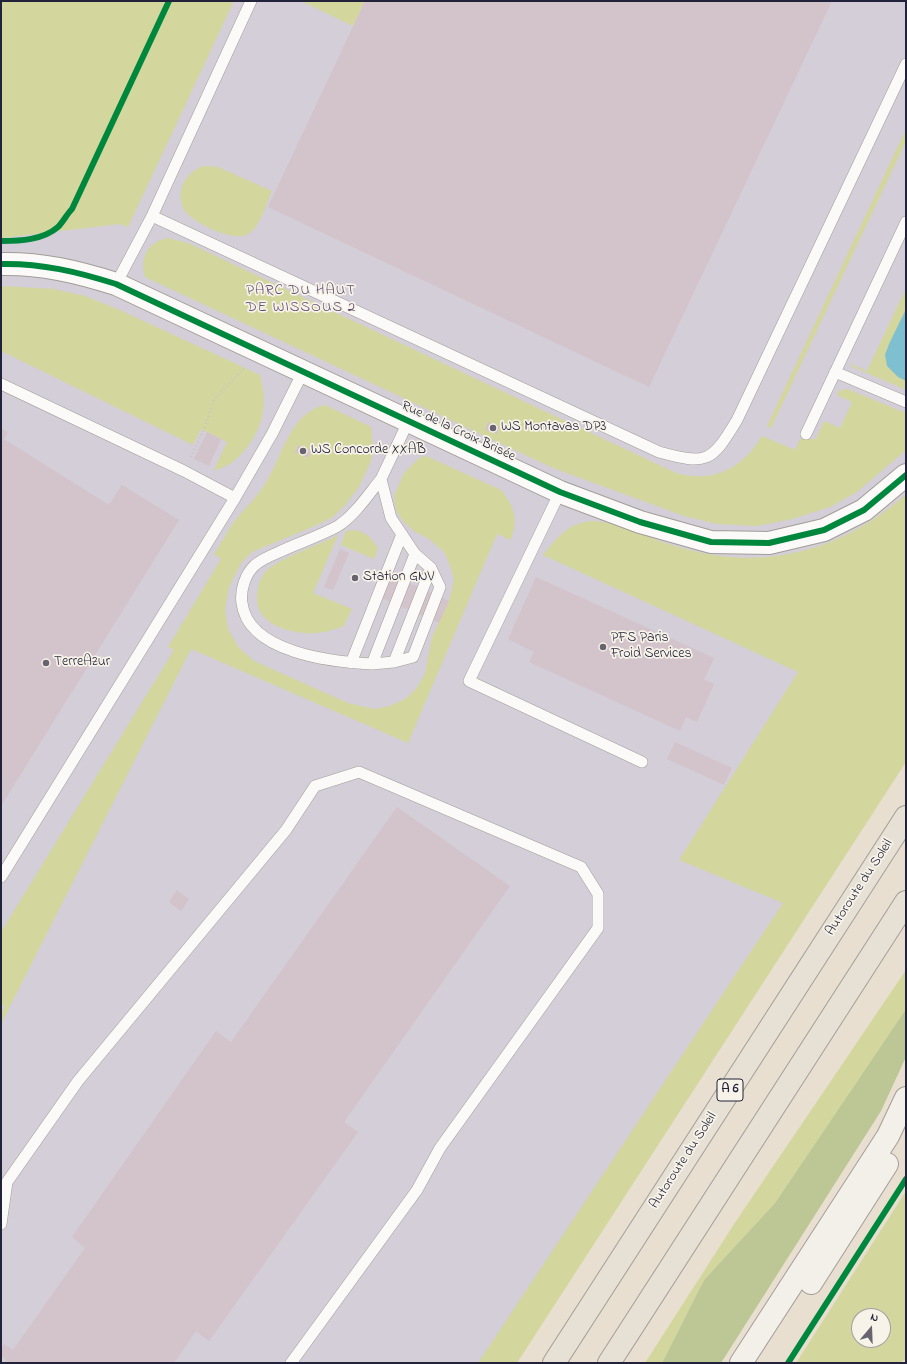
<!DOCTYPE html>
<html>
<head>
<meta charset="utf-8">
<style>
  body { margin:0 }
  #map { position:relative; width:907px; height:1364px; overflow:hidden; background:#e8dfd1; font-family:"Indie Flower",sans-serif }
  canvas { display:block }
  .frame { position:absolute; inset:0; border:2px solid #22223b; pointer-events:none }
  .north { position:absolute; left:851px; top:1308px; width:40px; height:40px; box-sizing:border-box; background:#f7f3e8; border:1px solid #a29fa3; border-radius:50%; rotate:19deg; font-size:11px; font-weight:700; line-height:16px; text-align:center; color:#22223b }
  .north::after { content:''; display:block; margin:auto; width:14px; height:18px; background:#676470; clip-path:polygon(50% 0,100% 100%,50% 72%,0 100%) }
</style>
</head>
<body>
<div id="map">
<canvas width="907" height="1364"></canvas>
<div class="frame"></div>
<div class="north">N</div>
</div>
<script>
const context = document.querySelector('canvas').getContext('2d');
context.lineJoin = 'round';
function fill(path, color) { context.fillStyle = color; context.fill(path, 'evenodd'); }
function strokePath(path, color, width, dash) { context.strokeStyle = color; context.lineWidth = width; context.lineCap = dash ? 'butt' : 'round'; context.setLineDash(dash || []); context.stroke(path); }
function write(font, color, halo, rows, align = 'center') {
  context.font = font + ' "Indie Flower",sans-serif'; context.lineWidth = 3.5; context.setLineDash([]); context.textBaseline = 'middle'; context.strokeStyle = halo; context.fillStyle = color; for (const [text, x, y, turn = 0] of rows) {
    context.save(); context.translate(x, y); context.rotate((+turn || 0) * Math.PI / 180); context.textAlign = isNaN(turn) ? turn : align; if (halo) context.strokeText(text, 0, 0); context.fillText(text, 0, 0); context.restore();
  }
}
const industrial = new Path2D(`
  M 1,1 L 906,1 L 906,718 L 487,1363 L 1,1363 Z`);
const green = new Path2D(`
  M 1,1 L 234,1 L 128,227 L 120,224 L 1,238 Z
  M 301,1 L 365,1 L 353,26 Z
  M 906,129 L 906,141 L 771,428 L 767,426 Z
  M 203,166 L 218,167 L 272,191 C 266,204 261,226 248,234 C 235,243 193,223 185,211 C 174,192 185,173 203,166 Z
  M 168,238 L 188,243 L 676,473 C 714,483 742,469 762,436 L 795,450 L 800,439 L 816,439 L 824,421 L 840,428 L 852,402 L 837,395 L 839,391 L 847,389 L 906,413 L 906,450 L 857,492 L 830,507 L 792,519 L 757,526 L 717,524 L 684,516 L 553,468 L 145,277 C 140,257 147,242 168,238 Z
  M 1,286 L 54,289 L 85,296 L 122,311 L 260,375 C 263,387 265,399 263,412 C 260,434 238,467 214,470 L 227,442 L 201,429 L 193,445 L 1,351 Z
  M 906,288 L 906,390 L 851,366 L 851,364 L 867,371 Z
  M 325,405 L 371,427 L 373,448 L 371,461 L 359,487 L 345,505 L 333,517 L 317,525 L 252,552 L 241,563 L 229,587 L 225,609 L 228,629 L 239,648 L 254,661 L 348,703 L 374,709 L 390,706 L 405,699 L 416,689 L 425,674 L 432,637 L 449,601 L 454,580 L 450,565 L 444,552 L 429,539 L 414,531 L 403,521 L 396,510 L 394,496 L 404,473 L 419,458 L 426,456 L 501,490 C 515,508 518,518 511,540 L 497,534 L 408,743 L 191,649 L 1,1024 L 1,1013 L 5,1006 L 1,1004 L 1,932 L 174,650 L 168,647 L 221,559 L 214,554 C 222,542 228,529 237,518 C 246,507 255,499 263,487 C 282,460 288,413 325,405 Z
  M 906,494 L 906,762 L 517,1363 L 478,1363 L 783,903 L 679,860 L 798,672 L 543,555 C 556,539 568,523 591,521 C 612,520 650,539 672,545 C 758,573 839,554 906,494 Z
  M 357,530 L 369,536 L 378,548 L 374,559 L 341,545 L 346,531 Z
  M 338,535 L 313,593 L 352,609 L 344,626 C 336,629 326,632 318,633 C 295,635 255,626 257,597 C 257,588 260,578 266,571 C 280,558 319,545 338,535 Z
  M 906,970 L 906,1009 L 775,1203 L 704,1280 L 662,1363 L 645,1363 L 736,1221 Z
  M 906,1191 L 906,1359 L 900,1363 L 796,1363 ZM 859,1316 L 883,1316 L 883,1340 L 859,1340 Z`);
const forest = new Path2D(`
  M 906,1009 L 906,1057 L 881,1111 L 721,1363 L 662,1363 L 704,1280 L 775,1203 Z`);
const water = new Path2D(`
  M 906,309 L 906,381 L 898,377 L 887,366 L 885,355 L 889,344 Z`);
const building = new Path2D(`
  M 365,1 L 832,1 L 649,387 L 268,207 Z
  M 488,422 L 500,427 L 497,434 L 485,430 Z
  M 1,428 L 8,432 L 4,439 L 109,505 L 122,485 L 179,520 L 1,806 Z
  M 207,432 L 221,439 L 209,466 L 194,459 Z
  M 298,445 L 311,451 L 308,458 L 295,452 Z
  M 340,549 L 349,553 L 333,590 L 324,587 Z
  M 383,572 L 449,601 L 439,623 L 373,594 Z
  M 536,577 L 714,658 L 704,680 L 714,684 L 697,722 L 686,717 L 680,731 L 529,662 L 534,652 L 508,639 Z
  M 675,742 L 732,768 L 724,785 L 667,759 Z
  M 397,807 L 510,886 L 344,1122 L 358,1132 L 209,1341 L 196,1331 L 174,1363 L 4,1363 L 6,1360 L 1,1356 L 1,1349 L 4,1344 L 13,1350 L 85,1248 L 72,1237 L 216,1031 L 231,1042 Z
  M 177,890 L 189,899 L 181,911 L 169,902 Z`);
const path = new Path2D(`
  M 191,457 L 204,429 L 214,400 L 244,368`);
const lane = new Path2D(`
  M 152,216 L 659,452 C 707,465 711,463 737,420 L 906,64
  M 116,284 L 152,216 L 251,1
  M 835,372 L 906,402
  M 1,384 L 184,471 L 235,498 L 1,877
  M 806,434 L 906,222
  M 381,479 L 391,518 L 415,554 L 372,664 C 333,662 248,653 242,603 C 240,591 245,574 255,565 C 262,559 272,555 279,552 C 298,543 320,536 338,526 C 355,515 368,495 381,479 Z
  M 381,479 L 408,422
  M 560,492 L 469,681 L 642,762
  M 235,498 L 272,434 L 303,372
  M 394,662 L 413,657 L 440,587 L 431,568
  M 351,663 L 402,534
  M 372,664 L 394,662 L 431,568 L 415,554
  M 1,1224 L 7,1182 L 78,1081 L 286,830 L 315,786 L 359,772 L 581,867 L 598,894 L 598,928 L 440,1148 L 417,1190 L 291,1363`);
const street = new Path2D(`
  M 1,264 C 41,263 78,272 116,284 L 560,492 L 640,522 L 711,542 L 769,543 L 824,530 L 864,510 L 906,475`);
const secondary = new Path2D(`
  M 811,1283 L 887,1164
  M 741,1363 L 888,1136 L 906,1098`);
const highway = new Path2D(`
  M 554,1363 L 906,817
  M 609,1363 L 906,902`);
const cycleway = new Path2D(`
  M 1,241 C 20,241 43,240 58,227 C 63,222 67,214 72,209 L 169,1
  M 1,264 C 41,263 78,272 116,284 L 560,492 L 640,522 L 711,542 L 769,543 L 824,530 L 864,510 L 906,475
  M 788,1363 L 906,1179`);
const markers = [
  [493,428,4,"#676470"],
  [303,451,4,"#676470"],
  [355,578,4,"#676470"],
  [603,647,4,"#676470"],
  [46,663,4,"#676470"]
];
const shields = [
  [730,1090,26]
];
const shieldNames = [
  ["A 6",730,1090]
];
const poiNames = [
  ["WS Montavas DP3",501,428],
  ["WS Concorde XXAB",311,451],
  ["Station GNV",363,578],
  ["PFS Paris",611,639],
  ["Froid Services",611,655],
  ["TerreAzur",54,663]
];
const streetNames = [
  ["Rue de la Croix Brisée",458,432,25],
  ["Autoroute du Soleil",860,888,-57],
  ["Autoroute du Soleil",684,1161,-57]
];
const neighbourhoodNames = [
  ["PARC DU HAUT",301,292],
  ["DE WISSOUS 2",301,309]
];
fill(industrial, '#d3ced7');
fill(green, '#d3d79d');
fill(forest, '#bdc695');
fill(water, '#7ec0d0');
fill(building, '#d3c4cb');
strokePath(lane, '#a29d98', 12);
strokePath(street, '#a29d98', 24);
strokePath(secondary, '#a29d98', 24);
strokePath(highway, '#a29d98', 24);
strokePath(path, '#c9c6c5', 2.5, [1, 3]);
strokePath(lane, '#fcfaf8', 11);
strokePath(street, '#fcfaf8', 22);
strokePath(secondary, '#f3f0ea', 22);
strokePath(highway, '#e6e1d4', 22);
strokePath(cycleway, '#00873e', 6);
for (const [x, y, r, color] of markers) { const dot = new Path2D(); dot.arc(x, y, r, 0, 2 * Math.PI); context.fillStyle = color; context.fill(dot); strokePath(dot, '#f7f3e8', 1.5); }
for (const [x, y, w] of shields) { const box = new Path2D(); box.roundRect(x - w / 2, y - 11, w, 22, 3); context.fillStyle = '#f7f3e8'; context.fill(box); strokePath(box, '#22223b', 1); }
write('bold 13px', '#22223b', null, shieldNames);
write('14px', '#22223b', '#f7f3e8', poiNames, 'left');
write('14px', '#22223b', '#f7f3e8', streetNames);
context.letterSpacing = '1px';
write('15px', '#5e4c73', '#f7f3e8', neighbourhoodNames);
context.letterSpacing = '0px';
</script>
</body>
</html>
